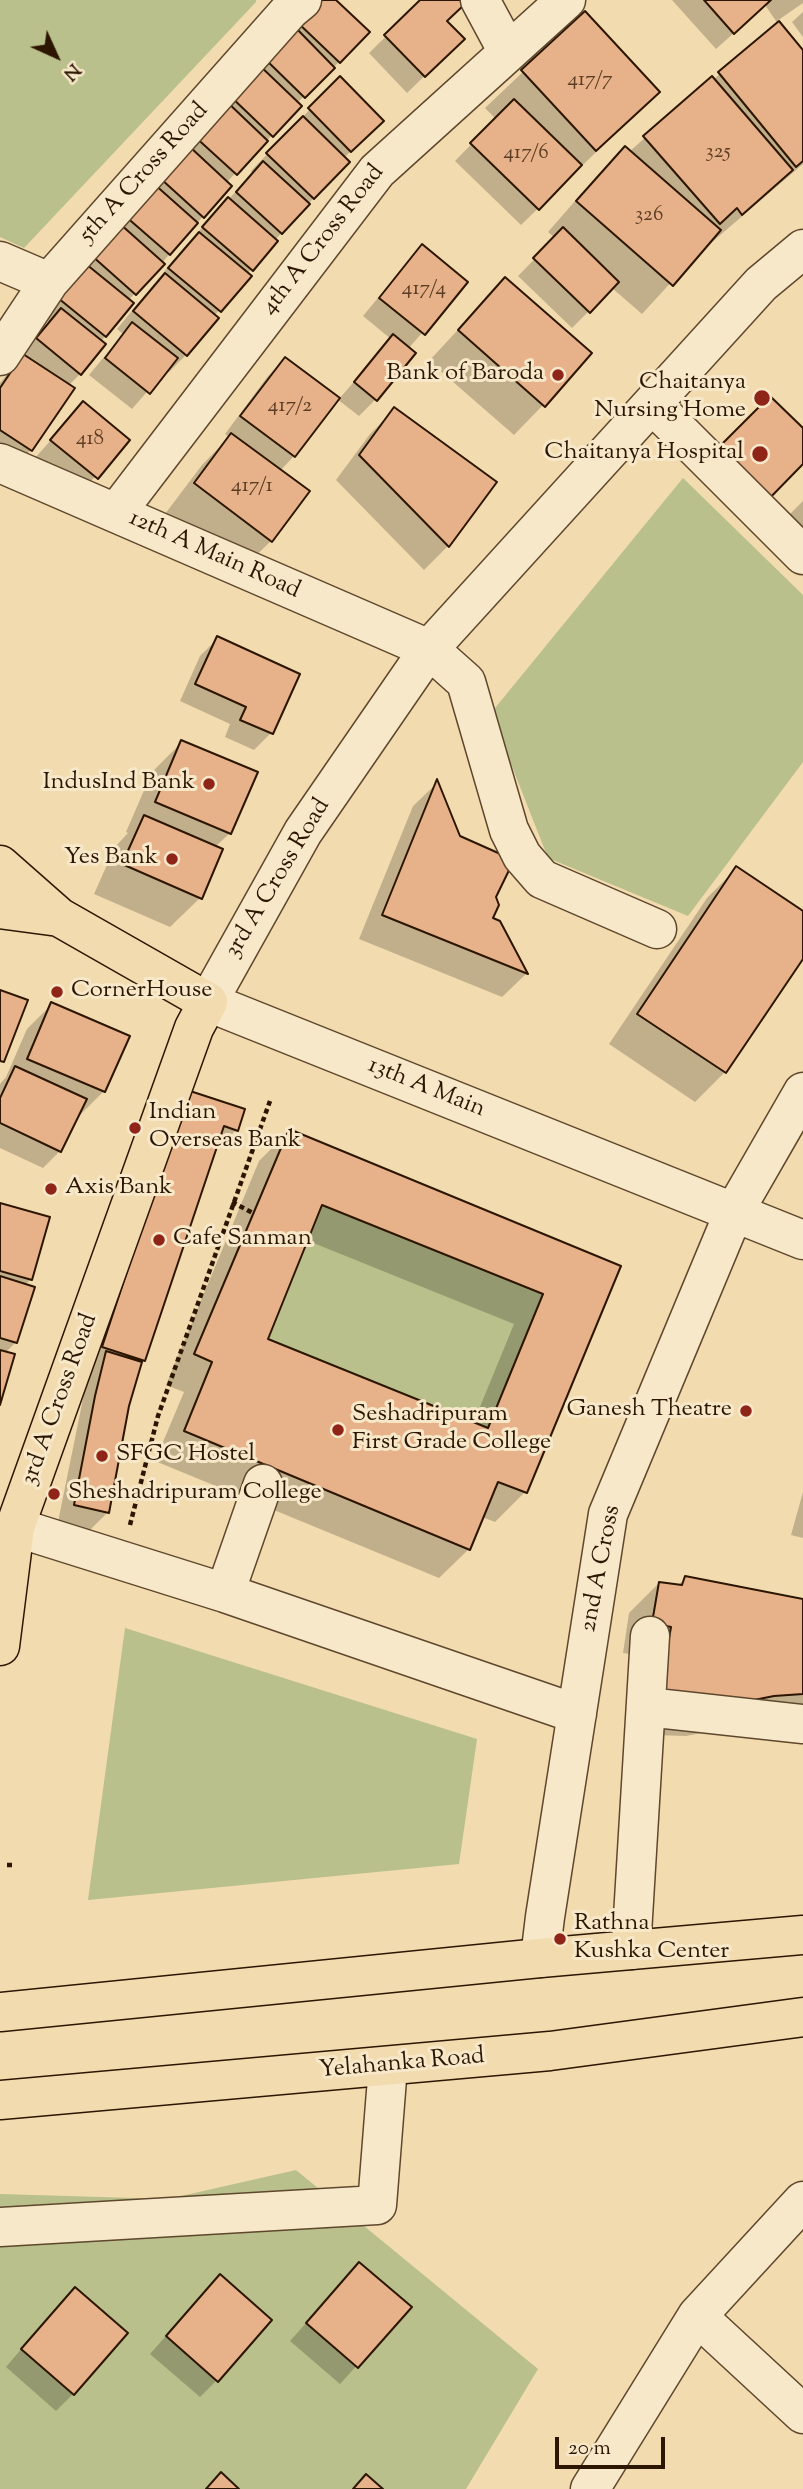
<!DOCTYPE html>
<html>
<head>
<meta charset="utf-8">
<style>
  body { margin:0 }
  #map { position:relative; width:803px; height:2489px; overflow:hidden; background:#f2dbae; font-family:"Sorts Mill Goudy",serif }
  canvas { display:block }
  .north { position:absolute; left:21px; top:21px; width:70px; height:70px; -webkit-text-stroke:5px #f7e8ca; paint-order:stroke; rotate:135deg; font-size:19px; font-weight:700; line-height:28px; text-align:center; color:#2c1601 }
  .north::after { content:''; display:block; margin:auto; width:24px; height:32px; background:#2c1601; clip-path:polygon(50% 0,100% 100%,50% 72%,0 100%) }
  .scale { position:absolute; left:555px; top:2437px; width:110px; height:32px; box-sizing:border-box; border:4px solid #2c1601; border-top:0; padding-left:9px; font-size:21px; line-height:24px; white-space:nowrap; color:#2c1601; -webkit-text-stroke:5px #f7e8ca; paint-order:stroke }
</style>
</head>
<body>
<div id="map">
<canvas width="803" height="2489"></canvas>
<div class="north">N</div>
<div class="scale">20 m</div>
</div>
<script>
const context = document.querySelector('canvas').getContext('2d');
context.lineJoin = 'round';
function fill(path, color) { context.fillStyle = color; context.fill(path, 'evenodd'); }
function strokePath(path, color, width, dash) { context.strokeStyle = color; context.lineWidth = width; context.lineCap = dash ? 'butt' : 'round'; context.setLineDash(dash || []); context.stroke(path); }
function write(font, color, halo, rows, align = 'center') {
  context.font = font + ' "Sorts Mill Goudy",serif'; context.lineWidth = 6; context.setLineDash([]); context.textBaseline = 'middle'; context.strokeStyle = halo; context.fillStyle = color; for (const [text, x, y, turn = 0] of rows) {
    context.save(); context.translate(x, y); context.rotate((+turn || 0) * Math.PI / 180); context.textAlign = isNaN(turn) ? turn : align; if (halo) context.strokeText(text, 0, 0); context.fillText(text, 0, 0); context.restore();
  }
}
const green = new Path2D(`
  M 0,0 L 256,0 L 256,2 L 24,248 L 0,237 Z
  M 683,478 L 803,595 L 803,762 L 688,916 L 548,858 L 491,713 Z
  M 322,1205 L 543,1294 L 488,1428 L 268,1339 Z
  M 125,1628 L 477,1739 L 459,1864 L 88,1900 Z
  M 296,2170 L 538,2369 L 466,2489 L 0,2489 L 0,2194 L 168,2199 Z`);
const shadow = new Path2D(`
  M 334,0 L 339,62 L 297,103 L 300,106 L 226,183 L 230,186 L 128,301 L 80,374 L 68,386 L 31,450 L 14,467 L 0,458 L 0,383 L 49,322 L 42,316 L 281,39 Z
  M 423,0 L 458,0 L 445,21 L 445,56 L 407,93 L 369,53 Z
  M 672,0 L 803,0 L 803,3 L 777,21 L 803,53 L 803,164 L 711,243 L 709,241 L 642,314 L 612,288 L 572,328 L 518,276 L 555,238 L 548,232 L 595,178 L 625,148 L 629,152 L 712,78 L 713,80 L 778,24 L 765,5 L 716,49 Z
  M 803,12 L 803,37 L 792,22 Z
  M 585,13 L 658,92 L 521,225 L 455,161 L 496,119 L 485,108 Z
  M 340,78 L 381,121 L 344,158 L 347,162 L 275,240 L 276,241 L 247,274 L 249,276 L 214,316 L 186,355 L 169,372 L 166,370 L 132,409 L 89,375 L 123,334 L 117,329 L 186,245 L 253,173 L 251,171 Z
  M 422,247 L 466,282 L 408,349 L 376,399 L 359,416 L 337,399 L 294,456 L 280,471 L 271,541 L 241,570 L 165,514 L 202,465 L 229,437 L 225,434 L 268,376 L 285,359 L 339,399 L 391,339 L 363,316 L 406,264 Z
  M 505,279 L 543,405 L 514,435 L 429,361 Z
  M 83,404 L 127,440 L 79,495 L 35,458 Z
  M 394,410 L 448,546 L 424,570 L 336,480 L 370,434 Z
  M 803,501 L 803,568 L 770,534 Z
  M 217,639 L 271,733 L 254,750 L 225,737 L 230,724 L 180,701 L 200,656 Z
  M 182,742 L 230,833 L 215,847 L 200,898 L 170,927 L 94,894 L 115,847 L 128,833 L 126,832 L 152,772 Z
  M 437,783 L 459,837 L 494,897 L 491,919 L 498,922 L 526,974 L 502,997 L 359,939 L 413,806 Z
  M 737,868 L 803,913 L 803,956 L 725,1072 L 695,1102 L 609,1044 L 707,898 Z
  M 52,1004 L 104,1091 L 80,1115 L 77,1114 L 60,1151 L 43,1168 L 0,1148 L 0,1084 L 6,1077 L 27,1029 Z
  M 187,1092 L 236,1130 L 213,1153 L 144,1360 L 139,1365 L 127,1405 L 108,1512 L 90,1530 L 58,1522 L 88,1374 Z
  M 289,1131 L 619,1267 L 525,1492 L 495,1522 L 482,1517 L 469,1549 L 439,1578 L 155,1461 L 184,1392 L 166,1385 L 259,1161 ZM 306,1240 L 514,1324 L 473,1424 L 265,1340 Z
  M 0,1205 L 31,1279 L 24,1286 L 16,1342 L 5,1353 L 0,1399 Z
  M 803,1492 L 803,1538 L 791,1535 Z
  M 686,1578 L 803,1600 L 803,1725 L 743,1725 L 686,1736 L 653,1735 L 643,1656 L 623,1653 L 629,1613 L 659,1583 L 677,1586 Z
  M 359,2264 L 410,2307 L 340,2384 L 290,2341 Z
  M 203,2294 L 217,2380 L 200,2397 L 150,2354 Z
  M 58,2306 L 73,2394 L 56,2411 L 6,2367 Z`);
const building = new Path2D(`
  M 316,0 L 336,0 L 370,32 L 340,63 L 296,21 Z
  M 420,0 L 460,0 L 465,4 L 447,21 L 465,39 L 425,77 L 384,35 Z
  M 704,0 L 771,0 L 734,34 Z
  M 585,11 L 660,92 L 596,151 L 521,70 Z
  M 779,21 L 803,50 L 803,161 L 796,167 L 718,72 Z
  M 293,25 L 335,68 L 305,98 L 262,56 Z
  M 257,63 L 302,106 L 273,137 L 228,94 Z
  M 340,76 L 384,121 L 351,152 L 308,108 Z
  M 712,76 L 793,170 L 742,215 L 737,208 L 720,224 L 643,136 Z
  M 514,99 L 582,165 L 539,210 L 470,143 Z
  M 225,100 L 268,141 L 237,175 L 192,134 Z
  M 303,116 L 350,162 L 314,199 L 266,153 Z
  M 625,146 L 721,230 L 673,286 L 576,201 Z
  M 190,147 L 232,186 L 204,218 L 161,179 Z
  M 263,161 L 310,204 L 282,234 L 236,192 Z
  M 153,183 L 198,223 L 170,255 L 124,215 Z
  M 228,197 L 278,241 L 253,271 L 202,227 Z
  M 119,223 L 165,264 L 136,295 L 91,255 Z
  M 563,227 L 619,282 L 590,313 L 533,258 Z
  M 199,232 L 252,276 L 221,312 L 168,268 Z
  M 422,244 L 468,282 L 425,335 L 379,298 Z
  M 86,264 L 134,303 L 106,337 L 58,298 Z
  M 165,273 L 219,318 L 187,356 L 133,311 Z
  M 505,277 L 592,353 L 545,407 L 458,330 Z
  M 61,308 L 106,344 L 81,375 L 36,338 Z
  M 132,322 L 178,358 L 150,394 L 105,358 Z
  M 393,334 L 416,353 L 377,401 L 354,382 Z
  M 23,354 L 75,388 L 32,451 L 0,430 L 0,388 Z
  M 285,357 L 340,398 L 295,457 L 240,416 Z
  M 770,396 L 803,428 L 803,464 L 761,507 L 710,456 Z
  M 83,401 L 130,440 L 98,479 L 50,440 Z
  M 394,407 L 497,482 L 449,547 L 359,455 Z
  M 231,433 L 310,491 L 272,542 L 194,483 Z
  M 217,636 L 300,674 L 273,734 L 240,720 L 246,707 L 195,684 Z
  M 181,740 L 258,772 L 231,834 L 155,802 Z
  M 437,779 L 460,836 L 514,860 L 496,897 L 499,905 L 493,918 L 500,921 L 528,974 L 382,915 Z
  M 144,815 L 223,849 L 202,899 L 122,864 Z
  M 736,866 L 803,911 L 803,959 L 726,1073 L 637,1014 Z
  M 0,990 L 28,1000 L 4,1062 L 0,1061 Z
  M 51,1002 L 130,1036 L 105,1092 L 27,1059 Z
  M 15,1066 L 87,1099 L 61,1152 L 0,1123 L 0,1098 Z
  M 187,1090 L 245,1109 L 238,1131 L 224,1126 L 145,1361 L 102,1347 Z
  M 289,1129 L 621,1266 L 527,1493 L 498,1482 L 470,1550 L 184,1431 L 212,1362 L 194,1354 ZM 322,1205 L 543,1294 L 488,1428 L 268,1339 Z
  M 0,1203 L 50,1217 L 32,1280 L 0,1271 Z
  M 0,1276 L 35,1287 L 17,1343 L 0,1338 Z
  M 0,1350 L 15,1354 L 0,1405 Z
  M 106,1351 L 142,1362 L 129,1406 L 109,1513 L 74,1505 L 95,1396 Z
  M 685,1576 L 803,1599 L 803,1694 L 774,1696 L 744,1702 L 658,1700 L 671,1627 L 652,1623 L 659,1582 L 682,1585 Z
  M 359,2262 L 412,2307 L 358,2368 L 306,2323 Z
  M 220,2274 L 272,2320 L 218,2382 L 166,2336 Z
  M 75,2287 L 128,2333 L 74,2395 L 21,2349 Z
  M 221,2472 L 239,2489 L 206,2489 Z
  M 366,2474 L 383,2489 L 353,2489 Z`);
const path = new Path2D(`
  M 232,1202 L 253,1213
  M 130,1525 L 158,1416 L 270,1101
  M 7,1865 L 12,1865`);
const minor = new Path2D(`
  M 480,0 L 508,52
  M 803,249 L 761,284 L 429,649 L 303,832 L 208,1002 L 803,1240
  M 0,261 L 49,282
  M 0,356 L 49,282 L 290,10 L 302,0
  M 652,404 L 803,555
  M 0,463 L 429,649 L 466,682 L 509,830 L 522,856 L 542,879 L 657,929
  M 116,513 L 377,171 L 566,0
  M 15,1527 L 225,1593 L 577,1714
  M 225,1593 L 263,1484
  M 647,1707 L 803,1724
  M 631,1950 L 650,1636
  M 540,1958 L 545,1917 L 608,1514 L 734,1212 L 803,1092
  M 803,2201 L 697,2316 L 803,2414
  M 0,2227 L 377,2205 L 388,2066
  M 590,2489 L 697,2316`);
const major = new Path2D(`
  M 0,865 L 59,917 L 208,1002 L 194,1028 L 15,1527 L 0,1646
  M 0,909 L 59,917
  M 0,2012 L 540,1958 L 803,1935
  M 0,2100 L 550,2051 L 803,2017`);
const markers = [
  [558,375,7,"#8f2418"],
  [762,398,9,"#8f2418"],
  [760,454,9,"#8f2418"],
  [209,784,7,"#8f2418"],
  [172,859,7,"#8f2418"],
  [57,992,7,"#8f2418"],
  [135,1128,7,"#8f2418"],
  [51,1189,7,"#8f2418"],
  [159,1240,7,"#8f2418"],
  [746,1411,7,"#8f2418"],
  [338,1430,7,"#8f2418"],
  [102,1456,7,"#8f2418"],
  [54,1494,7,"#8f2418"],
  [560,1939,7,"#8f2418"]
];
const numberNames = [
  ["417/7",590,81],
  ["325",718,153],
  ["417/6",526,154],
  ["326",649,216],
  ["417/4",424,290],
  ["417/2",290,407],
  ["418",90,440],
  ["417/1",252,487]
];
const streetNames = [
  ["5th A Cross Road",145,174,-48],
  ["4th A Cross Road",324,241,-52],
  ["12th A Main Road",214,556,24],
  ["3rd A Cross Road",279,879,-59],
  ["13th A Main",426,1089,22],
  ["3rd A Cross Road",61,1400,-70],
  ["2nd A Cross",602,1569,-79],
  ["Yelahanka Road",402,2065,-5]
];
const poiNames = [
  ["Bank of Baroda",544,375,"right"],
  ["Chaitanya",746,384,"right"],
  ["Nursing Home",746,412,"right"],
  ["Chaitanya Hospital",744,454,"right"],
  ["IndusInd Bank",195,784,"right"],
  ["Yes Bank",158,859,"right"],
  ["CornerHouse",71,992],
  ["Indian",149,1114],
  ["Overseas Bank",149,1142],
  ["Axis Bank",65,1189],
  ["Cafe Sanman",173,1240],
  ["Ganesh Theatre",732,1411,"right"],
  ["Seshadripuram",352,1416],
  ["First Grade College",352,1444],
  ["SFGC Hostel",116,1456],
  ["Sheshadripuram College",68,1494],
  ["Rathna",574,1925],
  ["Kushka Center",574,1953]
];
fill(green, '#b9c08b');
fill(shadow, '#0003');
fill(building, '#e7b189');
strokePath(building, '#2c1601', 2);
strokePath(minor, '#5e472c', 41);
strokePath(major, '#2c1601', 41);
strokePath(path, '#2c1601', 4.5, [5, 3.5]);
strokePath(minor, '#f7e8ca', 38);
strokePath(major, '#f2dbae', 38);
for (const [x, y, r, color] of markers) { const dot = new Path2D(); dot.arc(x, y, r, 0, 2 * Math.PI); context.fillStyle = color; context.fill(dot); strokePath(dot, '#f7e8ca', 2.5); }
write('21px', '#5b3d23', null, numberNames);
write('24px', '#2c1601', '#f7e8ca', streetNames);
write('24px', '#2c1601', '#f7e8ca', poiNames, 'left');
</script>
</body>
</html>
